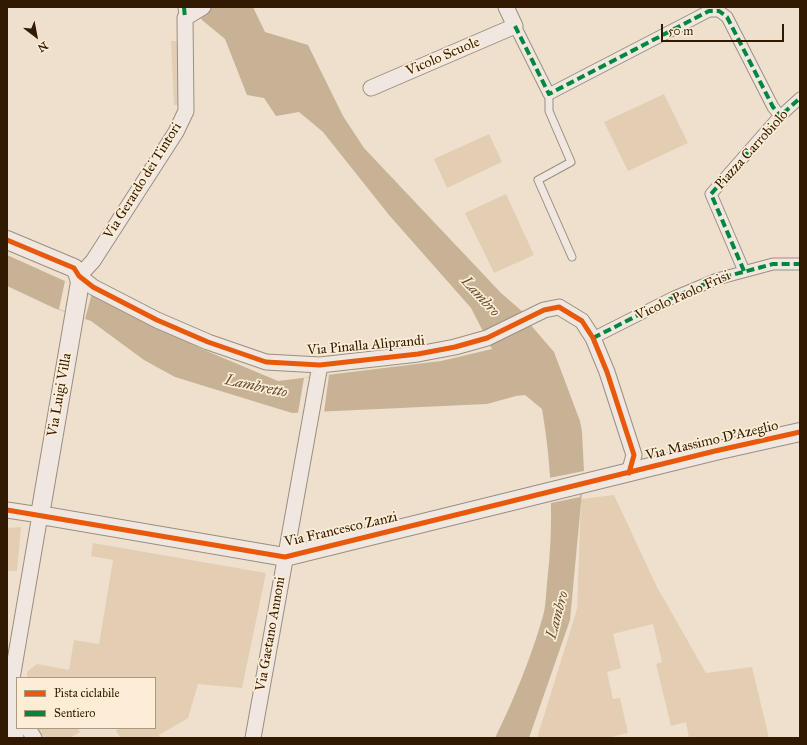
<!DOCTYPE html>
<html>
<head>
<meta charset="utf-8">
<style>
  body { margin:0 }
  #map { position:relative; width:807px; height:745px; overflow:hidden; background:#efe0cd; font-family:"IM FELL Great Primer",serif }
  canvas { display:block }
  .frame { position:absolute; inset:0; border:8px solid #311a02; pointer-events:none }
  .legend { position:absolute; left:16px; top:677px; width:140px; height:52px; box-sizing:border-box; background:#fdecd6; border:1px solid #ab9881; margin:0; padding:5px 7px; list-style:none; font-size:12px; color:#311a02 }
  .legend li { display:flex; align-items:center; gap:8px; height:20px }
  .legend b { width:20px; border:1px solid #ab9881 }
  .north { position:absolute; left:16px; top:16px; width:40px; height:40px; -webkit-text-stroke:3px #fdecd6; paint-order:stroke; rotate:148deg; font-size:11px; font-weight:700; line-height:16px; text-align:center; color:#311a02 }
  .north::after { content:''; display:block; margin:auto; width:14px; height:18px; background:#311a02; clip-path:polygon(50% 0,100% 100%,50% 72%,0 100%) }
  .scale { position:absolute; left:661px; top:24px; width:123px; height:18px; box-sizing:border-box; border:2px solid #311a02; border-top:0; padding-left:5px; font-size:12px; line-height:14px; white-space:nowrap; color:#311a02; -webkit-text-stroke:3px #fdecd6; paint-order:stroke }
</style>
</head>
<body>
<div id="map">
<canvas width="807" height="745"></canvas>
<div class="frame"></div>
<ul class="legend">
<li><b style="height:5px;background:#e8590c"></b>Pista ciclabile</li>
<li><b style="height:5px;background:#00873e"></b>Sentiero</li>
</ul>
<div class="north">N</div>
<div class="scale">50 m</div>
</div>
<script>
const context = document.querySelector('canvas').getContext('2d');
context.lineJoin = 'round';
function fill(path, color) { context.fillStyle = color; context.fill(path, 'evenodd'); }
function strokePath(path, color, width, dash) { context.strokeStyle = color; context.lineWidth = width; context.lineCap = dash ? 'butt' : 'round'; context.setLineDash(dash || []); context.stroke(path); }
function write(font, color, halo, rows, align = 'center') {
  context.font = font + ' "IM FELL Great Primer",serif'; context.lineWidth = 3.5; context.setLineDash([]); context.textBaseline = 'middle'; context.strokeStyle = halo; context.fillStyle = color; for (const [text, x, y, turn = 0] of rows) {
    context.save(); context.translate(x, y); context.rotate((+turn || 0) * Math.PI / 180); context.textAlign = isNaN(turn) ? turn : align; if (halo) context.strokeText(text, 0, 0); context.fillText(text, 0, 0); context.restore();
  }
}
const green = new Path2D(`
  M 171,41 L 177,41 L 180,105 L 174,105 Z
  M 664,94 L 688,143 L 628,171 L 604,122 Z
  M 489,134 L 502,162 L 447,188 L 434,159 Z
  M 506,194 L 534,255 L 494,273 L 465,213 Z
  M 614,495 L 657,587 L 706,673 L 752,667 L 769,738 L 689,738 L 686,722 L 671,726 L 656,664 L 662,662 L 653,624 L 613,634 L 621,668 L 607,672 L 613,699 L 620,698 L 628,733 L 608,738 L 537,738 L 577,609 L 581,499 Z
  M 21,527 L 17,571 L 7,571 L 7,528 Z
  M 93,543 L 266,573 L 242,688 L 198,684 L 188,718 L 159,735 L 160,738 L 121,738 L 116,731 L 120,728 L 155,728 L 155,678 L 27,678 L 27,672 L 37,664 L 69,670 L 74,640 L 99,644 L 113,560 L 91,556 Z
  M 36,728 L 77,728 L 80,732 L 70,738 L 44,738 Z`);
const water = new Path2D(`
  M 195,7 L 253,7 L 265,32 L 308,45 L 343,116 L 364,148 L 501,293 L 524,313 L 529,323 L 554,352 L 580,421 L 582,432 L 584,471 L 570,620 L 529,738 L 495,738 C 514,699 531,658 543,616 C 546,606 546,593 547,583 C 554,525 552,466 542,409 L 525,395 L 516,396 L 487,404 L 292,413 L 175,377 L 144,360 L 91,321 L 54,308 L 7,286 L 7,255 L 96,295 L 202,349 L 278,381 L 441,361 L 492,349 L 471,308 L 389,215 L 323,132 L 299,112 L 276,116 L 264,98 L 247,95 L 225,39 L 202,20 Z`);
const pier = new Path2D(`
  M 65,281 L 92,293 L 85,319 L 59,309 Z
  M 329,375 L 324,412 L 298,413 L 304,378 Z
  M 584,471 L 580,497 L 551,503 L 549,478 Z`);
const service = new Path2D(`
  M 549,94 L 549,111 L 571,162 L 538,180 L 572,257`);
const pedestrian = new Path2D(`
  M 184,7 L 185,18
  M 515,26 L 549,94 L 709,11 L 719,11 L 727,17 L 773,107 L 780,116
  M 744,271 L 711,194 L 776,120 L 800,98
  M 593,338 L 674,297 L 717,279 L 773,264 L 800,264`);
const minor = new Path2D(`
  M 203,7 L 185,18 L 186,111 L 176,132 L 93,261 L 79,276 L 93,287 L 157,320 L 208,342 L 266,362 L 320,365 L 418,354 L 455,347 L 487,338 L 544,310 L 559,307 L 582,321 L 593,338 L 607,372 L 634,455 L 629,473
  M 371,88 L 515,26 L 506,7
  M 7,510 L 40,515 L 9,696 L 17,710
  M 10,699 L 16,738
  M 28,728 L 34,738
  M 253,738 L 320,365`);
const tertiary = new Path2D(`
  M 7,240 L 74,268 L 77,272 L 80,282 L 40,515 L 285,557 L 715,451 L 800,432`);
const quiet = new Path2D(`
  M 184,7 L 185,18
  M 515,26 L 549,94 L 709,11 L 719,11 L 727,17 L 773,107 L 780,116
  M 744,271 L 711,194 L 776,120 L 800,98
  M 593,338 L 674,297 L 717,279 L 773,264 L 800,264`);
const cycleway = new Path2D(`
  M 7,240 L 74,268 L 79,276 L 93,287 L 157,320 L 208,342 L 266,362 L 320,365 L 418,354 L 455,347 L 487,338 L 544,310 L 559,307 L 582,321 L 593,338 L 607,372 L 634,455 L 629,473
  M 7,510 L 285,557 L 715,451 L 800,432`);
const streetNames = [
  ["Vicolo Scuole",443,57,-23],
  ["Piazza Carrobiolo",752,150,-48],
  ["Via Gerardo dei Tintori",143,181,-58],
  ["Vicolo Paolo Frisi",683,296,-24],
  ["Via Pinalla Aliprandi",366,346,-5],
  ["Via Luigi Villa",60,395,-80],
  ["Via Massimo D'Azeglio",712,441,-13],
  ["Via Francesco Zanzi",341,530,-13],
  ["Via Gaetano Annoni",271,634,-80]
];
const waterNames = [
  ["Lambro",480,297,47],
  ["Lambretto",256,387,12],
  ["Lambro",558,615,-75]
];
fill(green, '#e3ceb4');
fill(water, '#c8b296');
fill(pier, '#efe0cd');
strokePath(service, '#9a8e81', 9);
strokePath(pedestrian, '#9a8e81', 13);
strokePath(minor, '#9a8e81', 17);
strokePath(tertiary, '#9a8e81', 20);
strokePath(service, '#f0e8e0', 7);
strokePath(pedestrian, '#f0e8e0', 11);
strokePath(minor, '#f0e8e0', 15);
strokePath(tertiary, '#f0e8e0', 18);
strokePath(quiet, '#00873e', 4, [8, 4]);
strokePath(cycleway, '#e8590c', 5);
write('14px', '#311a02', '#fdecd6', streetNames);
write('italic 15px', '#674f34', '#fdecd6', waterNames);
</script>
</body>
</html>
